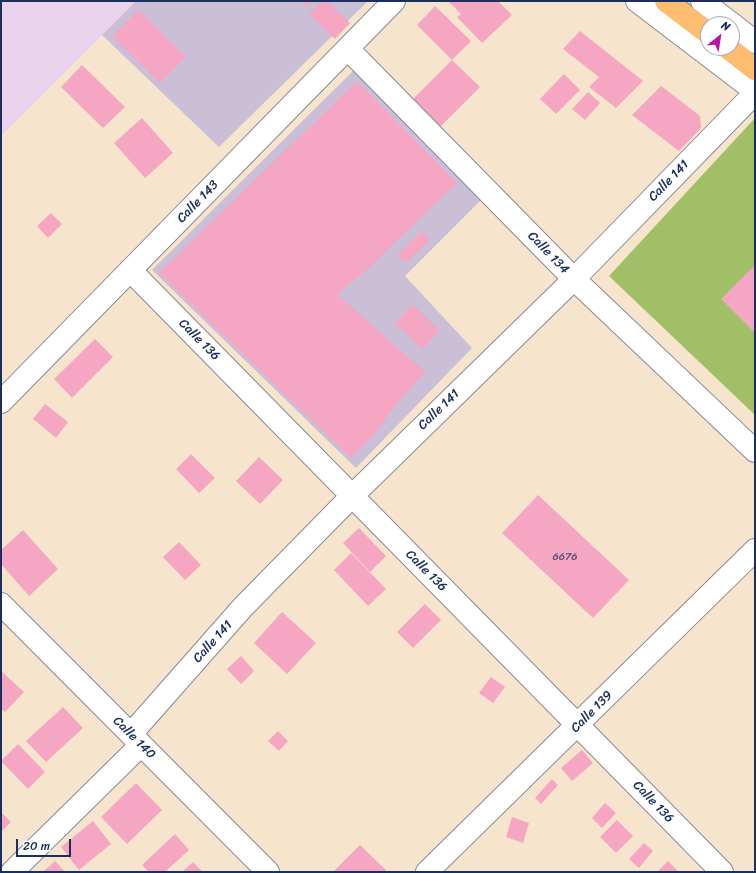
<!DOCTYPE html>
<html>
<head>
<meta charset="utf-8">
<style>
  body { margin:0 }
  #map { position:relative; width:756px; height:873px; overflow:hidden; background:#f6e4cd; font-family:Sriracha,sans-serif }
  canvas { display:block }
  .frame { position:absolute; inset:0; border:2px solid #1b2f5e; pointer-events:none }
  .north { position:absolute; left:700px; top:16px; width:40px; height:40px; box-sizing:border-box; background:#fff; border:1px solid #a4acbf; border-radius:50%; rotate:30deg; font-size:11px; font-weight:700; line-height:16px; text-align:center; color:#1b2f5e }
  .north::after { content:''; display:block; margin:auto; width:14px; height:18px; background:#b5179e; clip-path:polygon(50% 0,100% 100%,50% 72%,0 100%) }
  .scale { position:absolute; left:16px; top:839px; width:55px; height:18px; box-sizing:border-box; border:2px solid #1b2f5e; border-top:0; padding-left:5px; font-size:12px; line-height:14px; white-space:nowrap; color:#1b2f5e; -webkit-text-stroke:3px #fff; paint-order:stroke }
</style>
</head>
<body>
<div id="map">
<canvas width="756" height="873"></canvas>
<div class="frame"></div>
<div class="north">N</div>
<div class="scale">20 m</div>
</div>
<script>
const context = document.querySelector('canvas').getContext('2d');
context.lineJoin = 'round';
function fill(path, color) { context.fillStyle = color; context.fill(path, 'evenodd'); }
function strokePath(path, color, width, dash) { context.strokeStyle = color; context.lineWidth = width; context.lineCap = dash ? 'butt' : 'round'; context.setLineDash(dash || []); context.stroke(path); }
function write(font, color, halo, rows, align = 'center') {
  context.font = font + ' Sriracha,sans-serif'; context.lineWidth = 3; context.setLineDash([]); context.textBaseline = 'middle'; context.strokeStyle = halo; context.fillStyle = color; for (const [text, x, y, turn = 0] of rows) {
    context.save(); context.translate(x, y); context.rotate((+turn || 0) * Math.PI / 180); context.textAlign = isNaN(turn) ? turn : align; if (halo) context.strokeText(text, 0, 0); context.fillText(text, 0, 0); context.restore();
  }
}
const built = new Path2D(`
  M 1,1 L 136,1 L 1,136 Z`);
const industrial = new Path2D(`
  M 136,1 L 368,1 L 219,147 L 102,35 Z
  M 354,70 L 482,199 L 405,276 L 472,348 L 356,468 L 152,270 Z`);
const green = new Path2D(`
  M 755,118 L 755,415 L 609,276 Z`);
const building = new Path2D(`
  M 300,1 L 313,1 L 307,8 Z
  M 322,1 L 327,1 L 350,23 L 335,39 L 309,14 Z
  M 448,1 L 498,1 L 512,15 L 482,43 L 457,17 L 461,14 Z
  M 435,6 L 471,41 L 452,60 L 417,25 Z
  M 139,10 L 186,57 L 160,83 L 112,36 Z
  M 580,31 L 643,81 L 616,108 L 589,87 L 599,77 L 563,49 Z
  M 452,60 L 480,87 L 440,127 L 412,100 Z
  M 82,65 L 125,107 L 103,128 L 61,87 Z
  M 564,74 L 580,90 L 556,114 L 540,99 Z
  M 357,81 L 457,183 L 361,275 L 337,294 L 425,372 L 398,402 L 372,437 L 351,458 L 159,273 Z
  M 661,86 L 700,116 L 701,128 L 679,151 L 632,115 Z
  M 588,92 L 600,103 L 585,120 L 572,109 Z
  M 142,118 L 173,153 L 145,178 L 114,143 Z
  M 51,213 L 62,224 L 48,238 L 37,226 Z
  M 422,231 L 430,240 L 405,263 L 397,255 Z
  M 755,265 L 755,333 L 721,299 Z
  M 413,305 L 440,331 L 422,349 L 395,323 Z
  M 95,339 L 113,357 L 72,398 L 54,379 Z
  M 45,404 L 68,422 L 56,438 L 33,419 Z
  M 191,454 L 215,478 L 199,493 L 176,469 Z
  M 259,457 L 283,480 L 260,504 L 236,481 Z
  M 538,495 L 629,580 L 593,618 L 502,533 Z
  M 359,528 L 386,556 L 370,572 L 343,543 Z
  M 23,530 L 58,569 L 29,596 L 1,564 L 1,550 Z
  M 179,542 L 201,565 L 185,580 L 163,557 Z
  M 351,553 L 386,589 L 368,606 L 334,570 Z
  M 425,604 L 441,620 L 413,648 L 397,632 Z
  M 282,612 L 316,643 L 287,674 L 254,643 Z
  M 241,656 L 254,671 L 241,684 L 227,669 Z
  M 1,671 L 24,692 L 5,712 L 1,709 Z
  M 491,677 L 505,687 L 493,703 L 479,693 Z
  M 63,707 L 83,728 L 46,762 L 26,741 Z
  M 278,731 L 288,741 L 279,751 L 268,741 Z
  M 18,744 L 45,772 L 28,789 L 1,761 Z
  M 582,750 L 593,763 L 572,781 L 561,768 Z
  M 552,779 L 558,785 L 541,804 L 535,798 Z
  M 136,783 L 162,810 L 127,844 L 101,817 Z
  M 605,803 L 616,813 L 602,828 L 592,818 Z
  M 1,812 L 11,822 L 1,832 Z
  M 512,817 L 529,823 L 523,843 L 506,837 Z
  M 617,820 L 633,836 L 616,853 L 600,837 Z
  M 93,821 L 111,844 L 79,870 L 61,847 Z
  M 175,834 L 189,850 L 165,872 L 149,872 L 142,865 Z
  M 644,843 L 653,851 L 639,868 L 629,859 Z
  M 360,845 L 386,870 L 385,872 L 333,872 Z
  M 55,861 L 65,872 L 43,872 Z
  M 668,861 L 679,872 L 657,872 Z
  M 193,862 L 203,872 L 182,872 Z`);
const minor = new Path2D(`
  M 637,1 L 755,91
  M 702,1 L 732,24
  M 732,24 L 755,42
  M 348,49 L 574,279 L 755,451
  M 130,270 L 722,872
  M 1,402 L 394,1
  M 1,604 L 268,872
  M 131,734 L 243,607 L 352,496 L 574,279 L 755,93
  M 12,872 L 141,745
  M 427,872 L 755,550`);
const highway = new Path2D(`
  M 666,1 L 708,33
  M 728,48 L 755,69`);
const numberNames = [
  ["6676",565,557]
];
const streetNames = [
  ["Calle 141",669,181,-46],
  ["Calle 143",198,202,-46],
  ["Calle 134",548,253,46],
  ["Calle 136",199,340,45],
  ["Calle 141",439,410,-44],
  ["Calle 136",426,571,45],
  ["Calle 141",213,642,-48],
  ["Calle 139",592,712,-45],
  ["Calle 140",134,738,45],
  ["Calle 136",653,802,46]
];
fill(built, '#ead1ed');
fill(industrial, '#cabfd7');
fill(green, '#a1bf66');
fill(building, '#f5a6c2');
strokePath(minor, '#888a96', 24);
strokePath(highway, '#888a96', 24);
strokePath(minor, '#fff', 22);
strokePath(highway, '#fdbc70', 22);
write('11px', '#524d77', null, numberNames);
write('13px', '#1b2f5e', '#fff', streetNames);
</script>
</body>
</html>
